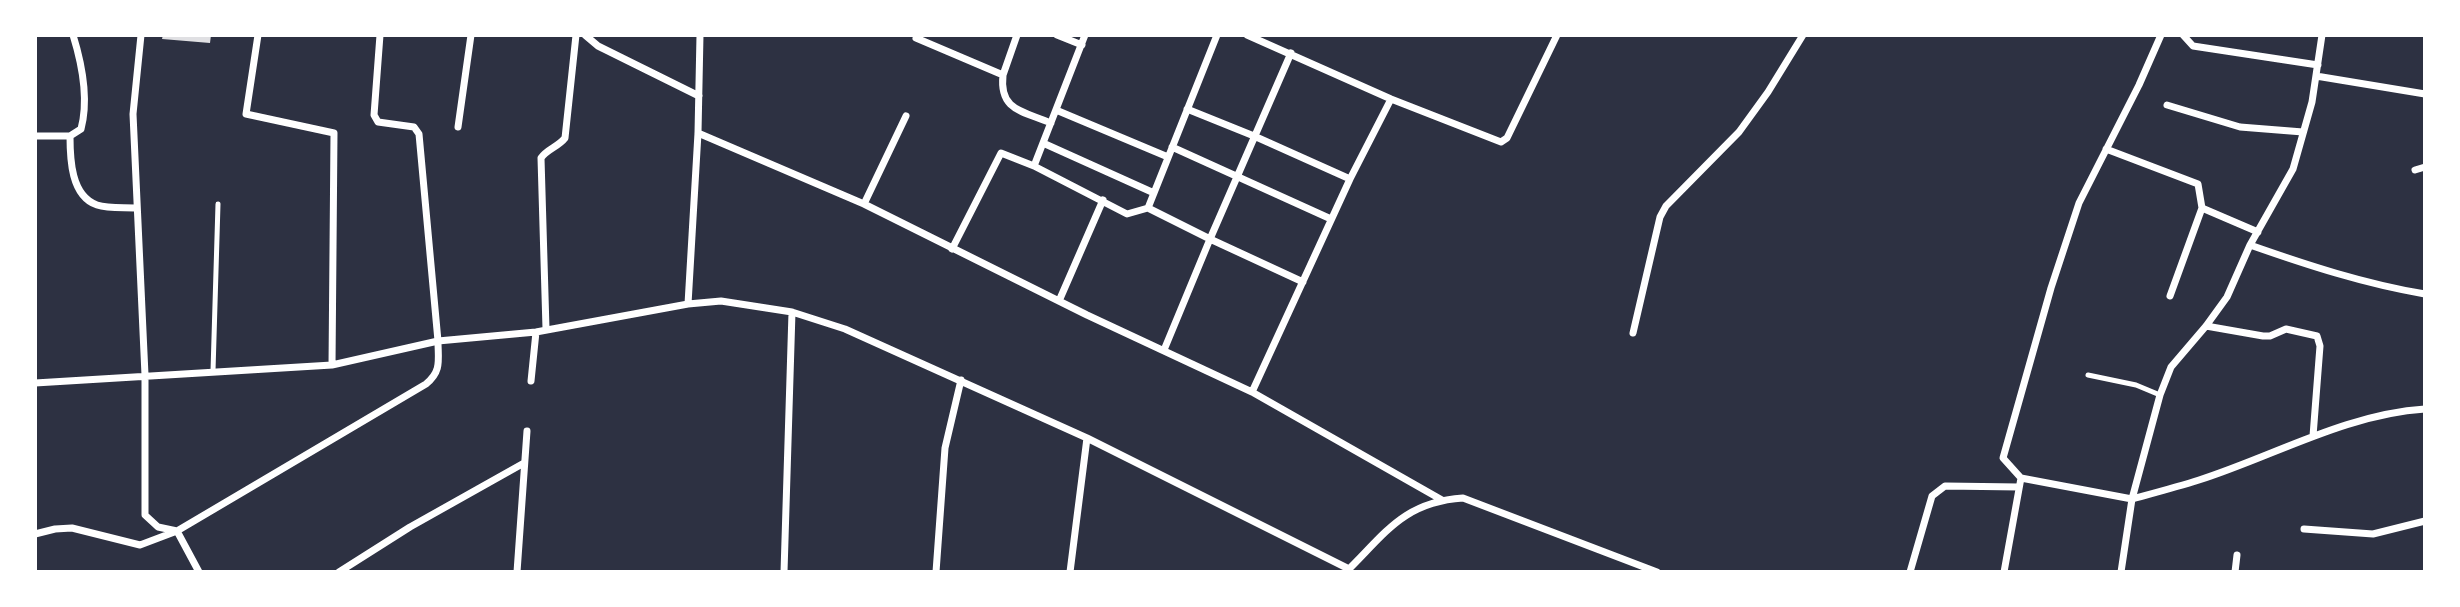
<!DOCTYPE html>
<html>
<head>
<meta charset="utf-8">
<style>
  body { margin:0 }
  #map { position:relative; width:2460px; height:607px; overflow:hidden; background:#2d3142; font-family:"Work Sans",sans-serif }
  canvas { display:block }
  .frame { position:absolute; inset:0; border:37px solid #fff; pointer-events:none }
</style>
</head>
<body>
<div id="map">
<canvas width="2460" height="607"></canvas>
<div class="frame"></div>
</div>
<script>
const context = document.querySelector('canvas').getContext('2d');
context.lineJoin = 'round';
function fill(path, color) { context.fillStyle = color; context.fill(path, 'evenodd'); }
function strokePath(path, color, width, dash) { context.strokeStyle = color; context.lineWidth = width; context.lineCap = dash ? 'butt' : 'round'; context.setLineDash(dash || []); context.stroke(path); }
const building = new Path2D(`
  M 163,35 L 211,35 L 210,43 L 162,39 Z`);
const service = new Path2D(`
  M 213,371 L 218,204
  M 2088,375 L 2136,385 L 2160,395`);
const minor = new Path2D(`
  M 141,35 L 133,114 L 145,375 L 145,515 L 158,527 L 177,531 L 199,572
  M 258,35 L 246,114 L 334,133 L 332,365
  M 585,35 L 598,46 L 699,96
  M 1057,35 L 1082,45
  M 1217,35 L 1148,208 L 1210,239 L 1291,53
  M 1247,35 L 1391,99 L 1501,142 L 1507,138 L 1557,35
  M 2183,35 L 2193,46 L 2318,65
  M 916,38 L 1003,75 L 1017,35
  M 1003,75 C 999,111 1023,111 1051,123
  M 2316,76 L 2425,94
  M 2167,105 L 2240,127 L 2303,132
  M 1187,109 L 1254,136 L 1350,179
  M 1056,110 L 1168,157
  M 458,127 L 471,35
  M 698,133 L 864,204 L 1087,315 L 1252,392 L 1442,500
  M 35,136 L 70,136 L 81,129 C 89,99 82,64 73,35
  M 70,136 C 70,159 71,196 97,205 C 109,209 125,207 137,208
  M 1043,143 L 1154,193
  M 1172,147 L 1331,219
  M 2106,149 L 2198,184 L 2202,208 L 2258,232
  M 1034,166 L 1127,214 L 1148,208
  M 2415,170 L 2425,167
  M 864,204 L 906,116
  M 2250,245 C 2307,265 2365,284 2425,294
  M 952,249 L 1001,153 L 1034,166 L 1085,35
  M 2170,296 L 2202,208
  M 1059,301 L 1103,200
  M 688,304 L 698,133 L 700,35
  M 2206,326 L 2263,336 L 2270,336 L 2286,329 L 2317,336 L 2320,346 L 2313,436
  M 546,329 L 541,158 C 547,149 558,147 565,138 L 576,35
  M 1633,333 L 1660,217 L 1666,206 L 1739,132 L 1768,92 L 1803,35
  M 1164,350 L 1210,239 L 1303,282
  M 531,381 L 536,332
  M 35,383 L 332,365 L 438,341 L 536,332 L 688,304 L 721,301 L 792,312 L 845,329 L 1087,438 L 1349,569
  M 1252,392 L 1350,179 L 1391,99
  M 2021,478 L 2132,499 L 2160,395 L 2171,367 L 2206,326 L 2227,297 L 2250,245 L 2293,169 L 2312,102 L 2322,35
  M 2304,529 L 2373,534 L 2425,521
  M 35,534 L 55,529 L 72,528 L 140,545 L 177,531 L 426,384 C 442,371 438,360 438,341 L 419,134 L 414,127 L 378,122 L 374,115 L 380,35
  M 339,572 L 410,527 L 524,463
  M 517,572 L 527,431
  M 784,572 L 792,312
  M 936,572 L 945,448 L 961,380
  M 1070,572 L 1087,438
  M 1346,572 C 1385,534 1403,502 1463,498 L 1657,572
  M 1910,572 L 1932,496 L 1945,486 L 2019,487
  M 2004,572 L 2021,478 L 2003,458 L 2051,288 L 2079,203 L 2139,85 L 2161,35
  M 2121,572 L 2132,499 C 2154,493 2177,487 2199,480 C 2274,456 2346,414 2425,409
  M 2235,572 L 2237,555`);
fill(building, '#e0e0e3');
strokePath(service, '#fff', 5);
strokePath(minor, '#fff', 7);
</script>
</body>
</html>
